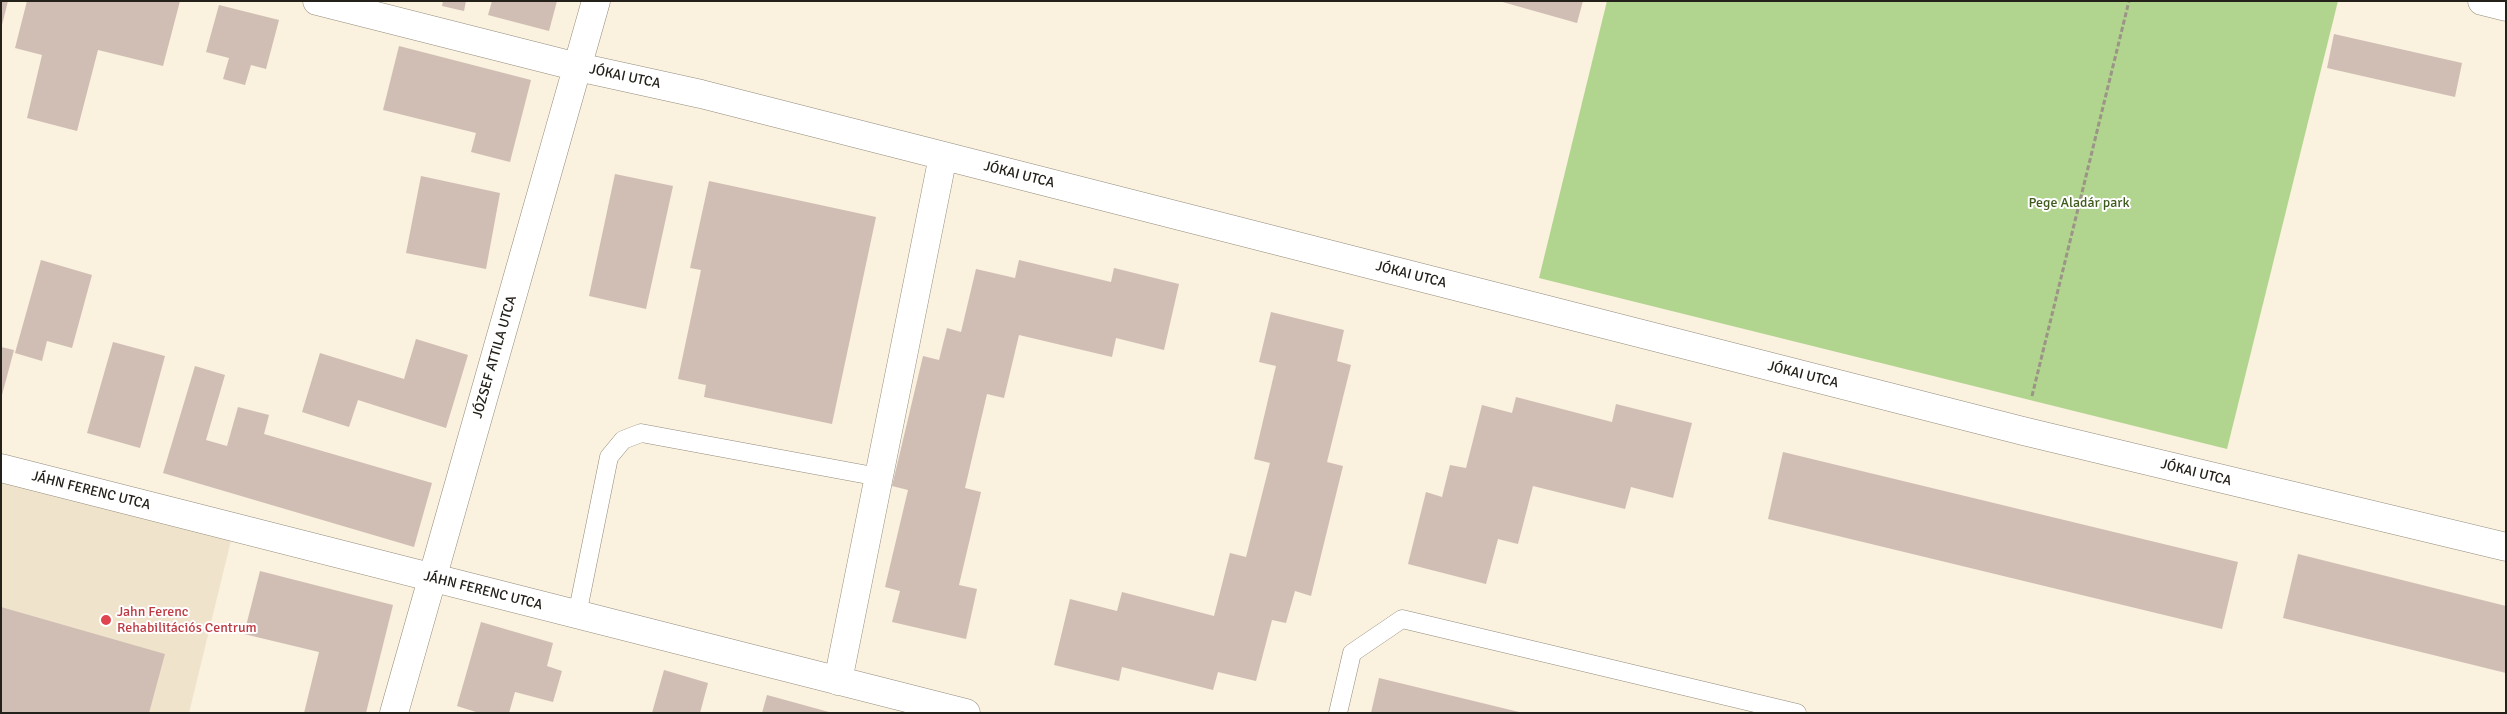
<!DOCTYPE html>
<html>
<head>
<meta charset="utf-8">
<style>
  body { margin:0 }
  #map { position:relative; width:2507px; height:714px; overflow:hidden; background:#faf1df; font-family:Signika,sans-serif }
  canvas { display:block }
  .frame { position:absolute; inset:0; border:2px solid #24201a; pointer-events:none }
</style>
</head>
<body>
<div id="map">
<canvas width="2507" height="714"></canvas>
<div class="frame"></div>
</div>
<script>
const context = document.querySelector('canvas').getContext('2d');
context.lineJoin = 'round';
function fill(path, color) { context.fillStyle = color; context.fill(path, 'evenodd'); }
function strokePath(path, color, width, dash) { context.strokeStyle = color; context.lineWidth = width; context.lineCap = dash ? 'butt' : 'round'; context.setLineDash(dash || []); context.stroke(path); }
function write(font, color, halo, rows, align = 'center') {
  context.font = font + ' Signika,sans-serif'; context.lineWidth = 4; context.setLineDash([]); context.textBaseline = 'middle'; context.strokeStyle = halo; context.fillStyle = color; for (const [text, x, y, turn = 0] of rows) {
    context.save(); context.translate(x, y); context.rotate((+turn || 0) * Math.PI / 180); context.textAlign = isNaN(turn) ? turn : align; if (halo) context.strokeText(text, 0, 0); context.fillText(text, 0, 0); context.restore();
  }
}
const built = new Path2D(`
  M 1,468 L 234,528 L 189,713 L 1,713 Z`);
const green = new Path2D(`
  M 1607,1 L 2338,1 L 2227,449 L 1539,278 Z`);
const building = new Path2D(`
  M 1,1 L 8,1 L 2,25 L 1,25 Z
  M 27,1 L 180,1 L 163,66 L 98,50 L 77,131 L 27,118 L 42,55 L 15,48 Z
  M 443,1 L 466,1 L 464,11 L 442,6 Z
  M 492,1 L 557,1 L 549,31 L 488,15 Z
  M 1499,1 L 1583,1 L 1577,23 Z
  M 219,5 L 279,20 L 266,69 L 251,65 L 245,85 L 223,79 L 229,58 L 206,52 Z
  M 2334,34 L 2462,63 L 2455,97 L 2327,68 Z
  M 399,46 L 531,80 L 510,162 L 471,152 L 476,133 L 383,110 Z
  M 615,174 L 673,186 L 646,309 L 589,296 Z
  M 421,176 L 500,193 L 486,269 L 406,253 Z
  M 709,181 L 876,217 L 832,424 L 704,397 L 706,385 L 678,379 L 701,270 L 690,268 Z
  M 41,260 L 92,275 L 72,348 L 47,341 L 42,361 L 15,353 Z
  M 1019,260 L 1111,282 L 1114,268 L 1179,284 L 1164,350 L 1116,338 L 1112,357 L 1019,335 L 1004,398 L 987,394 L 965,488 L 981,492 L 959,585 L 977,589 L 966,639 L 892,622 L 900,591 L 885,587 L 908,490 L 892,486 L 923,356 L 939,360 L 947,328 L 961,332 L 976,269 L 1015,278 Z
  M 1271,312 L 1344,330 L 1337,361 L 1351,365 L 1327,462 L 1343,466 L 1311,596 L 1295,591 L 1286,623 L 1272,620 L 1256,681 L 1218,672 L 1213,690 L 1122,667 L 1119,681 L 1054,665 L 1070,599 L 1117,611 L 1122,592 L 1214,616 L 1230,553 L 1246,557 L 1270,463 L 1254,459 L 1276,366 L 1259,362 Z
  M 416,339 L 468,355 L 446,428 L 358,400 L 349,427 L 302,412 L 320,353 L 404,379 Z
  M 113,342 L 165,356 L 140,448 L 87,433 Z
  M 1,347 L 14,350 L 2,395 L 1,395 Z
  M 195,366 L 225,375 L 206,440 L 227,446 L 238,407 L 269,415 L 264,434 L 432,483 L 414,547 L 163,473 Z
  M 1516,397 L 1612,422 L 1616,404 L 1692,423 L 1673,498 L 1631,487 L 1625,509 L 1533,486 L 1518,544 L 1498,539 L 1486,584 L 1408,564 L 1426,492 L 1442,497 L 1450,465 L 1466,468 L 1482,405 L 1512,413 Z
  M 1783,452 L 2238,562 L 2222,629 L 1768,519 Z
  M 2298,554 L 2506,606 L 2506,673 L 2283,618 Z
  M 260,571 L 393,605 L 366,713 L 304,713 L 319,652 L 244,634 Z
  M 1,607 L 165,654 L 149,713 L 1,713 Z
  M 481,622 L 553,643 L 547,666 L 562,671 L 553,702 L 515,692 L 509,713 L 479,713 L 457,706 Z
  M 664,670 L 708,683 L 700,713 L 652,713 Z
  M 1379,678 L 1519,712 L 1518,713 L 1371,713 Z
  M 767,695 L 829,712 L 828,713 L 762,713 Z`);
const path = new Path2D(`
  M 2032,396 L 2129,1`);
const service = new Path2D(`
  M 577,615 L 609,457 L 623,440 L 641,433 L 879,477
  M 1338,713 L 1352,653 L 1402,619 L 1797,713`);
const minor = new Path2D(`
  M 317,1 L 578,67 L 701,94 L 2023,431 L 2506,547
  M 2482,1 L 2506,7
  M 1,468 L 966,713
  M 838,681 L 943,156
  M 394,713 L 596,1`);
const markers = [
  [106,620,6,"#e0444e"]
];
const streetNames = [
  ["JÓKAI UTCA",625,77,12],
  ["JÓKAI UTCA",1019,175,14],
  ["JÓKAI UTCA",1411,275,14],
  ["JÓZSEF ATTILA UTCA",495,357,-74],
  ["JÓKAI UTCA",1803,375,14],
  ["JÓKAI UTCA",2196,473,14],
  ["JÁHN FERENC UTCA",91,491,14],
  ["JÁHN FERENC UTCA",483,591,14]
];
const parkNames = [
  ["Pege Aladár park",2079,203]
];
const healthNames = [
  ["Jahn Ferenc",117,612],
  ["Rehabilitációs Centrum",117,628]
];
fill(built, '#f0e3cb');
fill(green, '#b1d48e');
fill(building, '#d0beb4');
strokePath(service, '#938b7b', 19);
strokePath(minor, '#938b7b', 29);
strokePath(path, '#9b9487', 3, [5, 2.5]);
strokePath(service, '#fff', 18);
strokePath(minor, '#fff', 28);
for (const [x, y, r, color] of markers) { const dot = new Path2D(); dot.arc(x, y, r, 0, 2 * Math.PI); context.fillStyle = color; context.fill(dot); strokePath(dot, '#fff', 2); }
write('14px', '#24201a', '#fff', streetNames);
write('14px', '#3f5a1d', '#fff', parkNames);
write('14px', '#be3a42', '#fff', healthNames, 'left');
</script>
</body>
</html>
